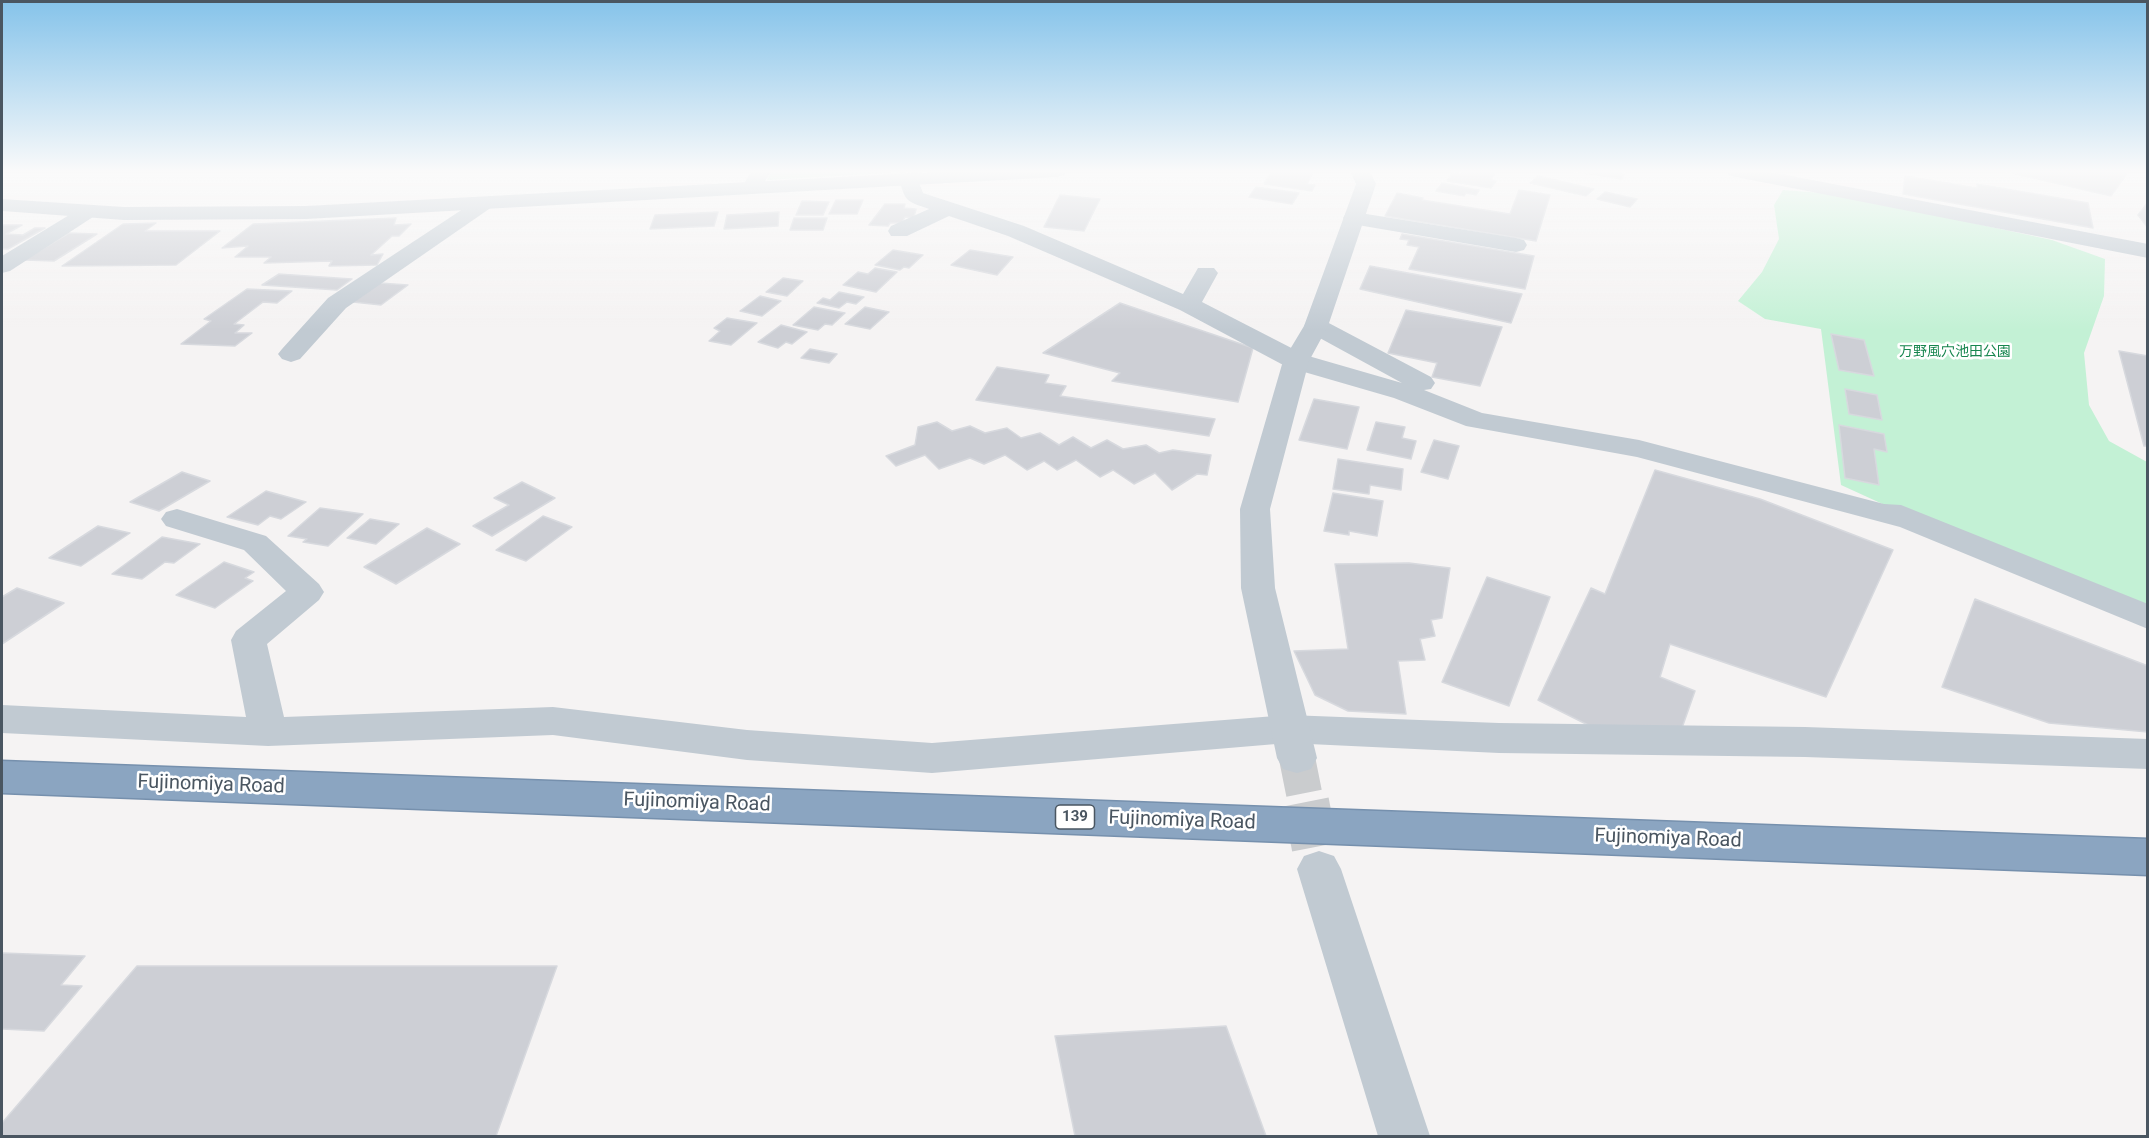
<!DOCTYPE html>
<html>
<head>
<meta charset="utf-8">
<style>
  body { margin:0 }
  #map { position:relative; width:2149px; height:1138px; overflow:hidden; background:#f5f3f3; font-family:Roboto,sans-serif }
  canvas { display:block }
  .frame { position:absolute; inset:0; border:3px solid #4a5661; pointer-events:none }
</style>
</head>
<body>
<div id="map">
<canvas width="2149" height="1138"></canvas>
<div class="frame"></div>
</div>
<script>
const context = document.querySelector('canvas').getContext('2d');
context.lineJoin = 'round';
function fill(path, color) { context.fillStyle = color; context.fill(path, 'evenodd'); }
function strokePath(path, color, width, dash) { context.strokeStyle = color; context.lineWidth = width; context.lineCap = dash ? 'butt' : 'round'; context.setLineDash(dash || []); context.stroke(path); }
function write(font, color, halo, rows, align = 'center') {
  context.font = font + ' Roboto,"Noto Sans JP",sans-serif'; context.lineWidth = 5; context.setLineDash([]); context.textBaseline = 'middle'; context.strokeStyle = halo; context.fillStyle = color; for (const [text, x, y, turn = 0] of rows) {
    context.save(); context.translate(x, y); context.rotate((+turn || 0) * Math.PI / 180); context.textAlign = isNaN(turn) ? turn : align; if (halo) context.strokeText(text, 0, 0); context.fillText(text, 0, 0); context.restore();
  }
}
const green = new Path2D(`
  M 772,171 L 919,171 L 767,180 Z
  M 1783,190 L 1837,194 L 2052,240 L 2105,259 L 2104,296 L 2084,353 L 2089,405 L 2109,441 L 2147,462 L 2147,612 L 1900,512 L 1841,485 L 1821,329 L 1765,319 L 1738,301 L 1762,272 L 1779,239 L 1774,205 Z`);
const building = new Path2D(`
  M 1272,171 L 1314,171 L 1307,184 L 1315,185 L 1312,191 L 1264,184 Z
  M 1466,171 L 1496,171 L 1491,180 L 1496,181 L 1491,188 L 1447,181 L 1453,172 L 1464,174 Z
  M 1572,171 L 1614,171 L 1624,172 L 1622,179 Z
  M 2003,171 L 2129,171 L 2111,196 Z
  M 1538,176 L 1594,189 L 1586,196 L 1530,183 Z
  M 1905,176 L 1977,188 L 1977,184 L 2088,203 L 2093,228 L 1903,194 Z
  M 1442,183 L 1479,190 L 1476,195 L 1466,193 L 1464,196 L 1436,191 Z
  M 1256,187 L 1299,193 L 1292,204 L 1249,197 Z
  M 1519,190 L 1550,195 L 1536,241 L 1385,216 L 1397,193 L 1423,198 L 1422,200 L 1510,214 Z
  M 1605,192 L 1637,199 L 1630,207 L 1597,199 Z
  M 1060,195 L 1100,199 L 1084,231 L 1044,227 Z
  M 836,200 L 863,200 L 857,214 L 829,214 Z
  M 802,201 L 829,202 L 823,215 L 796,215 Z
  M 2148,202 L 2148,228 L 2138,215 Z
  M 885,204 L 905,204 L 904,208 L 916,209 L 914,218 L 905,217 L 902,223 L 890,223 L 888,226 L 869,225 Z
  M 718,212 L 714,226 L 650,229 L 655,215 Z
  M 779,212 L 778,226 L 724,229 L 727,215 Z
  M 396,218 L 394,225 L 411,224 L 399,236 L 392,236 L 371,255 L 383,254 L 377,265 L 329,266 L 332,261 L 264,263 L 271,257 L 235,257 L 248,246 L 222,248 L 253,224 Z
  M 794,218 L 827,218 L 823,230 L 790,230 Z
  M 156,223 L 145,231 L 220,231 L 176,265 L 62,266 L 123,224 Z
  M 2,225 L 22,225 L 6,234 L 23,235 L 35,228 L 45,228 L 8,249 L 2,249 Z
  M 69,233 L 97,234 L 54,261 L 24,260 Z
  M 1402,234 L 1534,256 L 1525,289 L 1409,269 L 1419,247 L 1407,245 L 1409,240 L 1400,239 Z
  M 893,250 L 923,255 L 909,268 L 904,267 L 900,270 L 875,265 Z
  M 970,250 L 1013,257 L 997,275 L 951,265 Z
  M 1370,266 L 1522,294 L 1511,323 L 1360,289 Z
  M 875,268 L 897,272 L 876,292 L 843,285 L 858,272 L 868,274 Z
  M 279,274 L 352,279 L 337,290 L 262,285 Z
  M 783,278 L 803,281 L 787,296 L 766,292 Z
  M 380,283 L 408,285 L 381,305 L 353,302 Z
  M 247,289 L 292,291 L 277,303 L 263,302 L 234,324 L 244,325 L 235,333 L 252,333 L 235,346 L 181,344 L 211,321 L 204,319 Z
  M 839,292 L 864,297 L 856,304 L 847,302 L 839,308 L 817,303 L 823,298 L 830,300 Z
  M 760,296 L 781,301 L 762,316 L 740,311 Z
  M 1120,303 L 1253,348 L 1238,402 L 1112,381 L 1120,373 L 1043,353 Z
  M 814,307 L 845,313 L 832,325 L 825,324 L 818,330 L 793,325 Z
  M 865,307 L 889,312 L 870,329 L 845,324 Z
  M 1406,310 L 1502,327 L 1480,386 L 1432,377 L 1437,363 L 1388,353 Z
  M 727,318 L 757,323 L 731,345 L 709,341 L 720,331 L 714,328 Z
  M 781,325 L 807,332 L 792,344 L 786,342 L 778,348 L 758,342 Z
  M 1831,334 L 1864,340 L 1874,376 L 1839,370 Z
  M 810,349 L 837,354 L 829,363 L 801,358 Z
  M 2119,351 L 2148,356 L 2148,446 L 2144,446 Z
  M 997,367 L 1049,375 L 1045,383 L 1066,386 L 1060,396 L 1215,419 L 1209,436 L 976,400 Z
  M 1845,389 L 1877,395 L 1882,420 L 1849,414 Z
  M 1314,399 L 1359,407 L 1347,449 L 1299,440 Z
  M 937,422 L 952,431 L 970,426 L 985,433 L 1007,428 L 1021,438 L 1040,433 L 1059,445 L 1073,437 L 1091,448 L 1107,440 L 1123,449 L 1146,445 L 1159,453 L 1173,450 L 1211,455 L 1207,475 L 1197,474 L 1172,490 L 1155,473 L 1134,484 L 1113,470 L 1100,477 L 1076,460 L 1057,470 L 1044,461 L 1027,470 L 1005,455 L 984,464 L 970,458 L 939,469 L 925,455 L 896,466 L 886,456 L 915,445 L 918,427 Z
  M 1376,422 L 1405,427 L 1402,438 L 1416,441 L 1411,459 L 1367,450 Z
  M 1839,425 L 1884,434 L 1887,452 L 1874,449 L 1879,485 L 1845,478 Z
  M 1434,440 L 1459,446 L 1448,479 L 1421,472 Z
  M 1338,459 L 1403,469 L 1401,490 L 1370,485 L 1369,494 L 1333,489 Z
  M 1655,470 L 1760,499 L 1893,550 L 1826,697 L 1670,644 L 1660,677 L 1695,691 L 1682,728 L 1598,730 L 1538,700 L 1591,588 L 1605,594 Z
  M 182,472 L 210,481 L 159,511 L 130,502 Z
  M 522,482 L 555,498 L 492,536 L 473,526 L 509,505 L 494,498 Z
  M 266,491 L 306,502 L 281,519 L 270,516 L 258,525 L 227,517 Z
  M 1333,493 L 1383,501 L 1377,536 L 1349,531 L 1349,535 L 1324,531 Z
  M 320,508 L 363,514 L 328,546 L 303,542 L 307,539 L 288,536 Z
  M 543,516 L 572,527 L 526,561 L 496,550 Z
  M 370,519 L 399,524 L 376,544 L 347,538 Z
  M 98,526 L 130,533 L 81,566 L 49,558 Z
  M 427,528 L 460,544 L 396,584 L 364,567 Z
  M 162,537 L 200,544 L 174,563 L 165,562 L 142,579 L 112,574 Z
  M 224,562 L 254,572 L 245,578 L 253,581 L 215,608 L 176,595 Z
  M 1409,563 L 1450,568 L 1442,618 L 1431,620 L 1435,636 L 1420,639 L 1425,660 L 1398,661 L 1406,714 L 1348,711 L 1315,695 L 1294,651 L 1348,649 L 1335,564 Z
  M 1487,577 L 1550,597 L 1509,706 L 1442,682 Z
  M 17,588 L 64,603 L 2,644 L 2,597 Z
  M 1975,599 L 2148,666 L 2148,732 L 2049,723 L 1942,687 Z
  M 2,953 L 85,956 L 61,985 L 82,986 L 44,1031 L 2,1029 Z
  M 137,966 L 557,966 L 496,1136 L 2,1136 L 2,1123 Z
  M 1226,1026 L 1266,1136 L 1075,1136 L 1055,1036 Z`);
const tertiaryTunnelFar1 = new Path2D(`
  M 1297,758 L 1306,803`);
const tertiaryTunnel = new Path2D(`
  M 1306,802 L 1319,869`);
const minor = new Path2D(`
  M 751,171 L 771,171 L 760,190 L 746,190 L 743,186 Z
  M 1726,171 L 1765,171 L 2148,244 L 2148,258 L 1736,177 L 1729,175 Z
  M 909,172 L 916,174 L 923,193 L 1024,226 L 1183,294 L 1198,268 L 1214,268 L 1218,273 L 1202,302 L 1305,355 L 1402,383 L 1307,331 L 1304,326 L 1307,321 L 1316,319 L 1325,321 L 1431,377 L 1435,383 L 1431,389 L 1424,390 L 1482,413 L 1639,440 L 1884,504 L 1901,505 L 2148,604 L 2148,629 L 1900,527 L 1637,457 L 1466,426 L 1394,398 L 1287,367 L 1180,310 L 1008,236 L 949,216 L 907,236 L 891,236 L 888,231 L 891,226 L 929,209 C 906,201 905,202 899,178 L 902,174 Z
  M 485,197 L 492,199 L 495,203 L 492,207 L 346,308 L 300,359 L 291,362 L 282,359 L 278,354 L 282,349 L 328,298 L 478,199 Z
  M 86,207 L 93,209 L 97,213 L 93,217 L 10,271 L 2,273 L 2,256 L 79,209 Z
  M 1354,212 L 1516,238 L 1524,240 L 1527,245 L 1524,250 L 1516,252 L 1346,223 L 1343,218 L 1346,213 Z
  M 177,509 L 266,536 L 319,584 L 324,592 L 319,600 L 267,644 L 284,717 L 553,707 L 747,730 L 932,743 L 1288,715 L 1499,723 L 1805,727 L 2148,739 L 2148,769 L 1805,757 L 1499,753 L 1288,743 L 932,773 L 747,760 L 553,735 L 268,746 L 2,733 L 2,705 L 246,717 L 231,640 L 236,631 L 286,591 L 244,550 L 166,526 L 161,519 L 166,512 Z`);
const tertiary = new Path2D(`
  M 952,171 L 1067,171 L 1064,175 L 1057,177 L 306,219 L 124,220 L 2,211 L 2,199 L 124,207 L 306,206 Z
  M 1350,171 L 1370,171 L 1376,184 L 1328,326 L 1309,361 L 1270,509 L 1275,588 L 1317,758 L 1311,769 L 1297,773 L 1283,769 L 1277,758 L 1241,588 L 1240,509 L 1283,361 L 1304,326 L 1356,184 Z
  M 1319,851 L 1334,856 L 1341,869 L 1430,1136 L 1378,1136 L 1297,869 L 1304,856 Z`);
const motorway = new Path2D(`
  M 2,761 L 2148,839 L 2148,875 L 2,793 Z`);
const farParknames = [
  ["万野風穴池田公園",1955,352]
];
const shields = [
  [1075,817,39]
];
const shieldNames = [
  ["139",1075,817]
];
const nearStreetnames = [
  ["Fujinomiya Road",211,785,2],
  ["Fujinomiya Road",697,803,2],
  ["Fujinomiya Road",1182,821,2],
  ["Fujinomiya Road",1668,839,2]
];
fill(green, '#c3f1d5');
fill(building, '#cdcfd5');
strokePath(building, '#d7d9de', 1.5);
strokePath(tertiaryTunnelFar1, '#caccce', 36, [36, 18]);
strokePath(tertiaryTunnel, '#caccce', 46, [46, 23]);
strokePath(motorway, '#7690ad', 3);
fill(minor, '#c1cad2');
fill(tertiary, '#c1cad2');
fill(motorway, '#8ba5c1');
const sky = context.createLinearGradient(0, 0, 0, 330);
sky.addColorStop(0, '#85c3ea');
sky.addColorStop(0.52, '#fafafa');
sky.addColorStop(1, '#fafafa00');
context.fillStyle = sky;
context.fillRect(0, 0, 2149, 330);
write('14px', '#17864f', '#fff', farParknames);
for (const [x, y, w] of shields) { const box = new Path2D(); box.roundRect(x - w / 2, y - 12, w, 24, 4.5); context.fillStyle = '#fff'; context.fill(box); strokePath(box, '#4a5661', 1.5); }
write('bold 15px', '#4a5661', null, shieldNames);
write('20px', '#4a5661', '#fff', nearStreetnames);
</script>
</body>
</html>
